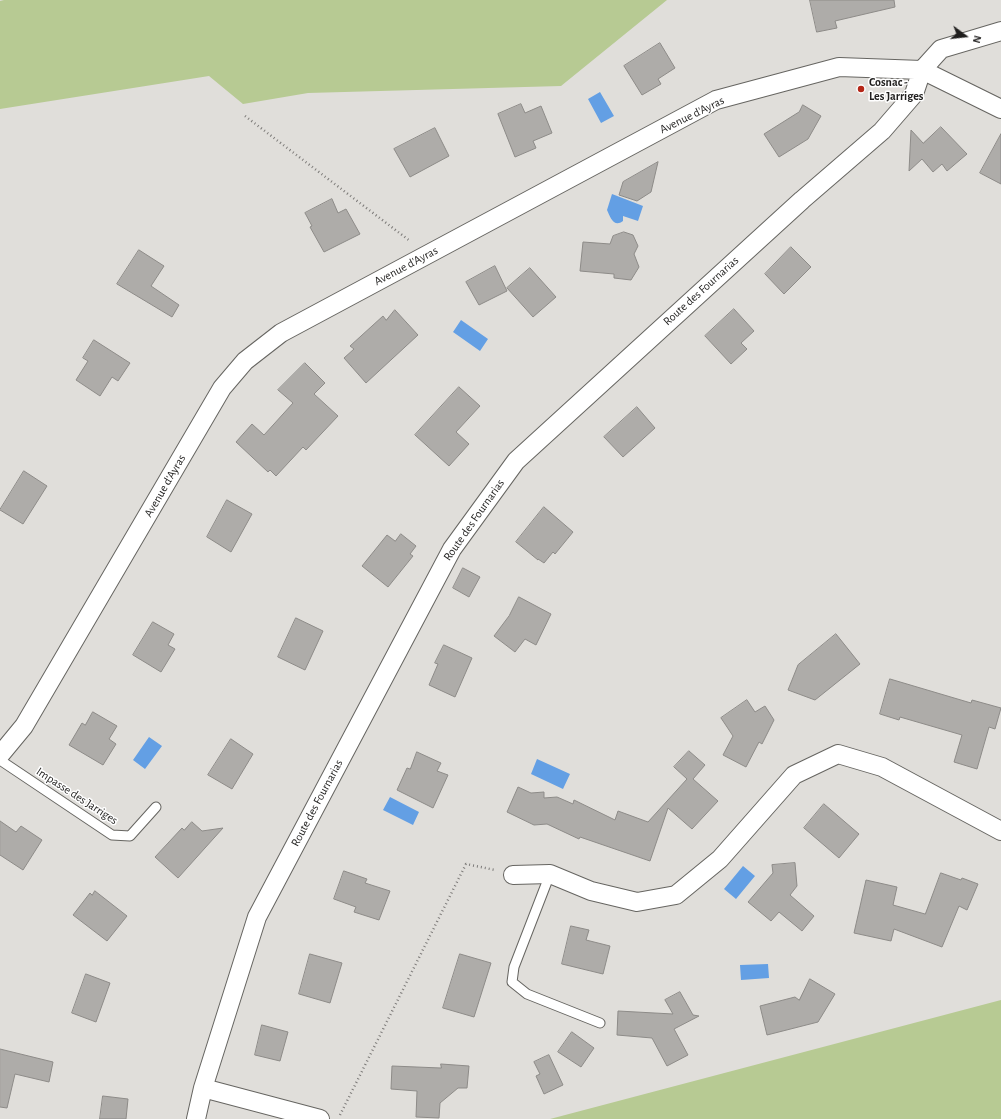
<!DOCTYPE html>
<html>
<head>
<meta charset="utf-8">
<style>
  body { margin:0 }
  #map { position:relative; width:1001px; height:1119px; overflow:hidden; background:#e0deda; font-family:"Alegreya Sans",sans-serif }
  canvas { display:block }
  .north { position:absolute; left:945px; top:16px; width:40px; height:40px; -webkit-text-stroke:3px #fff; paint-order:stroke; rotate:105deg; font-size:11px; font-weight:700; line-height:16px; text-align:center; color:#1f1e1d }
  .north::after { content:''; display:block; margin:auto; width:14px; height:18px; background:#1f1e1d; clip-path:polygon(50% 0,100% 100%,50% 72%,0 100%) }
</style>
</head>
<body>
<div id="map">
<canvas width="1001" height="1119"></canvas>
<div class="north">N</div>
</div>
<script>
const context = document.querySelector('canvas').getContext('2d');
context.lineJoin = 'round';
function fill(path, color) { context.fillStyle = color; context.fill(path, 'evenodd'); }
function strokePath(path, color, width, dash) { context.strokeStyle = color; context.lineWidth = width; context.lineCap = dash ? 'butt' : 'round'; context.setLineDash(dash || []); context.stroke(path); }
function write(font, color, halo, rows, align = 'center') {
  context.font = font + ' "Alegreya Sans",sans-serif'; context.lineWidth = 3; context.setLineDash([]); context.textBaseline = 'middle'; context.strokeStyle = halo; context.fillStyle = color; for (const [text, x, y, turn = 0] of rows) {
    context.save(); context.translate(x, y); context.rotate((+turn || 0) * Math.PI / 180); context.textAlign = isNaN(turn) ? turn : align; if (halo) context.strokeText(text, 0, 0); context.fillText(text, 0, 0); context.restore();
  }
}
const green = new Path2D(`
  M 4,0 L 667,0 L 561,86 L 308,93 L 243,104 L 209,76 L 0,109 L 0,1 Z
  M 1001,1000 L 1001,1119 L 550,1119 Z`);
const water = new Path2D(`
  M 600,92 L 614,116 L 601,123 L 588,99 Z
  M 612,194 L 643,206 L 638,221 L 623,216 L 623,221 C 614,228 610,217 607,210 Z
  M 461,320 L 488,339 L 480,351 L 453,332 Z
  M 149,737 L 162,746 L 145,769 L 133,760 Z
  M 537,759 L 570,774 L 563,789 L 531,774 Z
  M 390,797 L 419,812 L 413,825 L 383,810 Z
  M 743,866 L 755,876 L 736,899 L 724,889 Z
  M 768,964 L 769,978 L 741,980 L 740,965 Z`);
const building = new Path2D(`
  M 810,0 L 894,0 L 895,7 L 835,21 L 837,28 L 817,32 Z
  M 660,43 L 675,68 L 658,79 L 661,84 L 642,95 L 624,66 Z
  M 521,104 L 525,113 L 541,106 L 552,133 L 533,141 L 536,148 L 515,157 L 498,114 Z
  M 803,105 L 821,116 L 808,139 L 779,157 L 764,134 L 799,112 Z
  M 941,127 L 967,154 L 947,171 L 942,164 L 933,172 L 922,159 L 909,171 L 911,130 L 923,143 Z
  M 435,128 L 449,156 L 410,177 L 394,149 Z
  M 1001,134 L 1001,184 L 980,173 Z
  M 658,162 L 651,192 L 637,201 L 619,195 L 623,182 Z
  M 332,199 L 338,213 L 346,209 L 360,234 L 324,252 L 310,227 L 312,226 L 305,213 Z
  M 624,232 L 633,235 L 638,246 L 634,254 L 639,267 L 631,280 L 614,278 L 614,274 L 580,271 L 583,242 L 610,244 L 613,236 Z
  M 791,247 L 811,267 L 784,294 L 765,274 Z
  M 139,250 L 164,266 L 151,286 L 179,305 L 172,317 L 117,284 Z
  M 495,266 L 507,291 L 479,305 L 466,282 Z
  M 530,268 L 556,297 L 533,317 L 507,288 Z
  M 734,309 L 754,331 L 741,343 L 747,349 L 731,364 L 705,336 Z
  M 395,310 L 418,335 L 366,383 L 344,358 L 354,349 L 350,346 L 383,316 L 386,320 Z
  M 94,340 L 130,363 L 118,381 L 112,377 L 100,396 L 76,380 L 88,361 L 83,358 Z
  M 305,363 L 325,383 L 314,394 L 338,416 L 306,450 L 303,447 L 276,476 L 270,470 L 268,472 L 236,442 L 252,424 L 264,435 L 293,403 L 278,390 Z
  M 459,387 L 480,406 L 456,432 L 469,444 L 449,466 L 415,435 Z
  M 637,407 L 655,428 L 623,457 L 604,437 Z
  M 24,471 L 47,486 L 23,524 L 0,510 Z
  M 227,500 L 252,514 L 231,552 L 207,537 Z
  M 544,507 L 573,532 L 555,554 L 553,552 L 544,563 L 538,559 L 538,560 L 516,542 Z
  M 401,534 L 416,546 L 410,554 L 413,556 L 388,587 L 362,566 L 387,535 L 395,541 Z
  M 463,568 L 480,577 L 469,597 L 453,588 Z
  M 519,597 L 551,614 L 536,645 L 525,639 L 515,652 L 494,636 L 509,616 Z
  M 296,618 L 323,631 L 305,670 L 278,657 Z
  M 153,622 L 174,634 L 168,645 L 175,649 L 161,672 L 133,655 Z
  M 836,634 L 860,664 L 815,700 L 788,690 L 798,665 Z
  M 444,645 L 472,658 L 455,697 L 429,685 L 438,664 L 435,663 Z
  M 890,679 L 971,703 L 972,700 L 1001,708 L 995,729 L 989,727 L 977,769 L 954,762 L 962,735 L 900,717 L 899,720 L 880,714 Z
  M 747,700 L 755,712 L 765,706 L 774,720 L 762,744 L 759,742 L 746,767 L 723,755 L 733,736 L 721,718 Z
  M 93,712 L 117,726 L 109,739 L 116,744 L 103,765 L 69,745 L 82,723 L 85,725 Z
  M 231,739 L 253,754 L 232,789 L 208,775 Z
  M 689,751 L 705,765 L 693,779 L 718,801 L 692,829 L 668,808 L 650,861 L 580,837 L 579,839 L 547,824 L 534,825 L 507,812 L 518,787 L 531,793 L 544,792 L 544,798 L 557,797 L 573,804 L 574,800 L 615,820 L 618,811 L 648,822 L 687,779 L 674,767 Z
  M 417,752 L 441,763 L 437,771 L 448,775 L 433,808 L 397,790 L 407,768 L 410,769 Z
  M 824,804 L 859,834 L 839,858 L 804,828 Z
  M 0,821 L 16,832 L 21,826 L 42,840 L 23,870 L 0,855 Z
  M 192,822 L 202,831 L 223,828 L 178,878 L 155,857 L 182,828 L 184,830 Z
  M 795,863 L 797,886 L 790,895 L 814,916 L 802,931 L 779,912 L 771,921 L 748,902 L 773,873 L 772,865 Z
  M 344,871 L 367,879 L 365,883 L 390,891 L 379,920 L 354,912 L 356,907 L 334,899 Z
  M 941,873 L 961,880 L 962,878 L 978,884 L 967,910 L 959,906 L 942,947 L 894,929 L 891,941 L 854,933 L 866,880 L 897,887 L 893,905 L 925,914 Z
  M 95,891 L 127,916 L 107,941 L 73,915 L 90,893 L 92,895 Z
  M 571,926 L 589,930 L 586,940 L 610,946 L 603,974 L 562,964 Z
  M 310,954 L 342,963 L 330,1003 L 299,994 Z
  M 460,954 L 491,963 L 474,1017 L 443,1008 Z
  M 86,974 L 110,983 L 96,1022 L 72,1013 Z
  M 810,979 L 835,994 L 818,1022 L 767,1035 L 760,1006 L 795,997 L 799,1000 Z
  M 680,992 L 693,1015 L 699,1016 L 674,1029 L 688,1055 L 667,1066 L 652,1038 L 617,1035 L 618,1011 L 673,1014 L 665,1000 Z
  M 262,1025 L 288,1032 L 280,1061 L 255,1055 Z
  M 572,1032 L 594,1048 L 581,1067 L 558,1052 Z
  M 0,1049 L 53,1062 L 49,1082 L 15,1074 L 7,1108 L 0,1107 Z
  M 549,1055 L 563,1085 L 544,1094 L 536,1076 L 540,1074 L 534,1062 Z
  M 441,1064 L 469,1066 L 467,1088 L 458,1088 L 440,1103 L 439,1118 L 416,1117 L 417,1091 L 391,1089 L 392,1066 L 441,1068 Z
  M 103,1096 L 128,1099 L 126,1119 L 100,1119 Z`);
const path = new Path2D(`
  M 245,116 L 410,241
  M 340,1115 L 466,864 L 495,870`);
const service = new Path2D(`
  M 0,760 L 112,835 L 130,836 L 156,807
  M 550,874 L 514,967 L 512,982 L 527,994 L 600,1023`);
const minor = new Path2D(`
  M 0,755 L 24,726 L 222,388 L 245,361 L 281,333 L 716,100 L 839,67 L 922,70 L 1001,109
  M 513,875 L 550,874 L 591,891 L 637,902 L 676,895 L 720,859 L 794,775 L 838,754 L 882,767 L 1001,831
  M 203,1088 L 320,1119
  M 196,1119 L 203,1088 L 257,917 L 452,549 L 516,461 L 802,200 L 882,131 L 914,94 L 922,70 L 941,49 L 1001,31`);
const markers = [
  [861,89,4,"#b42617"]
];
const poiNames = [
  ["Cosnac -",869,82],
  ["Les Jarriges",869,96]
];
const streetNames = [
  ["Avenue d'Ayras",692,115,-26],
  ["Avenue d'Ayras",406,266,-28],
  ["Route des Fournarias",701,291,-42],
  ["Avenue d'Ayras",165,486,-60],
  ["Route des Fournarias",474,520,-55],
  ["Impasse des Jarriges",77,796,33],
  ["Route des Fournarias",317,803,-62]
];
fill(green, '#b7ca93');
fill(water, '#639fe4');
fill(building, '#aeaca9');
strokePath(building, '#8d8b88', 1);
strokePath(service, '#666561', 11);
strokePath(minor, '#666561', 20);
strokePath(path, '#7d7b79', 2.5, [1, 3]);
strokePath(service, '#fff', 9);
strokePath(minor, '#fff', 18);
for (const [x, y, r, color] of markers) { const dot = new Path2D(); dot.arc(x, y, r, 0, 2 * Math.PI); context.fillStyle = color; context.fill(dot); strokePath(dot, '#fff', 1.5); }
write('bold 12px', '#1f1e1d', '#fff', poiNames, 'left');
write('12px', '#1f1e1d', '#fff', streetNames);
</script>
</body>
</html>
